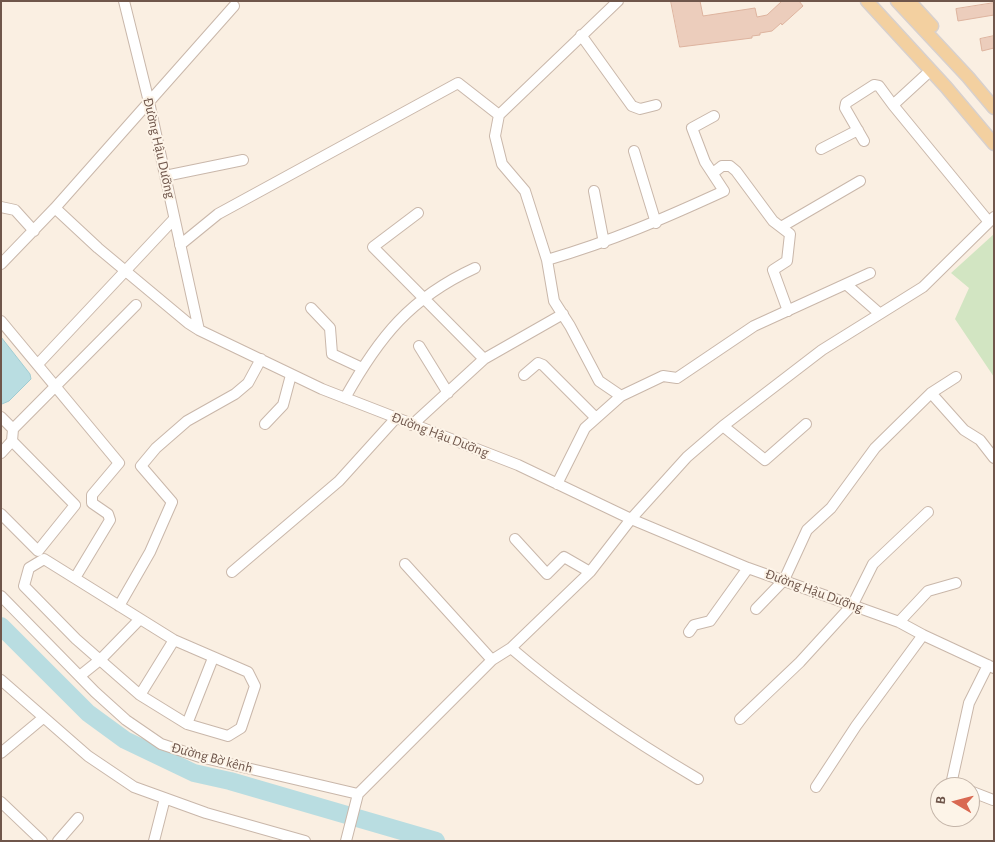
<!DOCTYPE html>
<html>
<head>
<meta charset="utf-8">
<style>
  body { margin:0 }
  #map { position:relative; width:995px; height:842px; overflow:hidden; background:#faefe2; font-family:"Alegreya Sans",sans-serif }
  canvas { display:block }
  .frame { position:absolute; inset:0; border:2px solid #6f564b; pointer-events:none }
  .north { position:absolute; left:930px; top:777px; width:50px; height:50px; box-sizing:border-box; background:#fdf4e8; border:1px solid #c4b5a9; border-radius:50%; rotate:278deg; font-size:14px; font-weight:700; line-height:20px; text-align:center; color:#6f564b }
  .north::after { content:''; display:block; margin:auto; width:18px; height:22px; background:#d96952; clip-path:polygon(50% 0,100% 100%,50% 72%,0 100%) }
</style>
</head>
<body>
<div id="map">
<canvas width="995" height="842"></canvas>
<div class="frame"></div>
<div class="north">B</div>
</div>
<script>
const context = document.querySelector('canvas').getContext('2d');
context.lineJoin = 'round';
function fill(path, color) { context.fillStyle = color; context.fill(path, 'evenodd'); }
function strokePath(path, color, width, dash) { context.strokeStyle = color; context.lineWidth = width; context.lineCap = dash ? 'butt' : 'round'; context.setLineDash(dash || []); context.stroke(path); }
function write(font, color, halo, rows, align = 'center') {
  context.font = font + ' "Alegreya Sans",sans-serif'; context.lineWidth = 4; context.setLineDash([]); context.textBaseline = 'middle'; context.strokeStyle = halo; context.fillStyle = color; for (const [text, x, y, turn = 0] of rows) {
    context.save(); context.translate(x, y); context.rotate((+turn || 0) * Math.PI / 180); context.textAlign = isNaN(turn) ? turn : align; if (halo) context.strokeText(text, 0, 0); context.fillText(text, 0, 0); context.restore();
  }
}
const green = new Path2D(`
  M 994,234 L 994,377 L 955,319 L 969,288 L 951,273 Z`);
const water = new Path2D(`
  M 1,337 L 30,374 L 31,379 L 9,401 L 2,404 Z`);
const river = new Path2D(`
  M 1,626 L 88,713 L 125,740 L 194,773 L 230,781 L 436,841`);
const building = new Path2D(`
  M 671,1 L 700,1 L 703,16 L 755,8 L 757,17 L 767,15 L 782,1 L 799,1 L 803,6 L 782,25 L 781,23 L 772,31 L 760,33 L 760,35 L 752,36 L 752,38 L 680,47 Z
  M 994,3 L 994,15 L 958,21 L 956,9 Z
  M 994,36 L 994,48 L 982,51 L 980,39 Z`);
const minor = new Path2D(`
  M 124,1 L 149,102 L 199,330 L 322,389 L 518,465 L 631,519 L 748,568 L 899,622 L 923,635 L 994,668
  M 618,1 L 499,115 L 495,136 L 502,164 L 525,191 L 547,260 L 554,301 L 570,326 L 599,381 L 621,396
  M 581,35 L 632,106 L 640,109 L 656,105
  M 930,71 L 893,105 L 989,222
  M 864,141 L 845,108 L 846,103 L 874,85 L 879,86 L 893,105
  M 821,149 L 858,130
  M 634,151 L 656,223
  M 713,173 L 722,166 L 730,166 L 736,171 L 773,221 L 790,234 L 787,261 L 773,270 L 788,311
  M 165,176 L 243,160
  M 594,191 L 604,243
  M 1,207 L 15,210 L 34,231
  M 55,208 L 98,248 L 188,323 L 199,330
  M 418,213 L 373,247 L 484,359
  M 781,227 L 860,181
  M 180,245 L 218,214 L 458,83 L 499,115
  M 547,260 C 612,241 663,219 724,191 L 705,162 L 692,128 L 714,116
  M 1,264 L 55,208 L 234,6
  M 847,285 L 879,313
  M 311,308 L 330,328 L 332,354 L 362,368
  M 1,321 L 119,463 L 92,495 L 92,503 L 108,514 L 110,520 L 75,578
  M 419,346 L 448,393
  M 38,364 L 174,219
  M 524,375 L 538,363 L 543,365 L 596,418
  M 931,393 L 964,430 L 980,440 L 994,458
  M 345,398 C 379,337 410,298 475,268
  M 1,417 L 13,429 L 12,441 L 1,453
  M 265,424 L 283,405 L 291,375
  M 412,425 L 484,359 L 563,314
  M 723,426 L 765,460 L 806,424
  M 13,429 L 136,305
  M 557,484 L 585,428 L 621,396 L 663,376 L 677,378 L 754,326 L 870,273
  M 1,514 L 38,551 L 75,505 L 12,441
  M 515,539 L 547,574 L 564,557 L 590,572
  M 44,559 L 174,640 L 248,672 L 255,686 L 241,728 L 228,736 L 187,724 L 140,695 L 76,639 L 24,586 L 29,568 Z
  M 405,564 L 492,660
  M 232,572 L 339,481 L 396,418
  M 1,596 L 95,692 L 126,720 L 161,744 L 200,757 L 358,794
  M 119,606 L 150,552 L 172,502 L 141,466 L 156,448 L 187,421 L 235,394 L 248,383 L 261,359
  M 756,609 L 784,580 L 807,530 L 831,508 L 875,448 L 931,393 L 956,377
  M 899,622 L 928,591 L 956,583
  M 689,632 L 694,625 L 710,621 L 748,568
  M 511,648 C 569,698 632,740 698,779
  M 81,675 L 101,659 L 139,620
  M 1,680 L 88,756 L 134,787 L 206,813 L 305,841
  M 140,695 L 174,640
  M 740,719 L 800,662 L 853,604 L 873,564 L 928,512
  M 187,724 L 213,658
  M 1,753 L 43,718
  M 816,787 L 856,726 L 923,635
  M 960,787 L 954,785 L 952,780 L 969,703 L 988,665
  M 970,791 L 993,800
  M 1,802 L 42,841
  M 58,841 L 78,818
  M 154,841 L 165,798
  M 346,841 L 358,794 L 492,660 L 511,648 L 590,572 L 631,519 L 687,457 L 723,426 L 822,350 L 923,287 L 994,217`);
const major = new Path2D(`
  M 867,1 L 946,87 L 994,144
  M 897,1 L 968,77 L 994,108
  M 909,1 L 932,26`);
const streetNames = [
  ["Đường Hậu Dưỡng",159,148,77],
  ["Đường Hậu Dưỡng",440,435,21],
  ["Đường Hậu Dưỡng",814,591,20],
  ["Đường Bờ kênh",212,758,15]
];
fill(green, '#d2e5c2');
fill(water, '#b9dde1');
strokePath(water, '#a0ccd2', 1);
strokePath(river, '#b9dde1', 18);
fill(building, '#eccdbc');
strokePath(building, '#ddb39e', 1);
strokePath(minor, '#c9b7aa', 12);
strokePath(major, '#d7d0cd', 15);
strokePath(minor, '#fff', 10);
strokePath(major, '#f3d0a0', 12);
write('14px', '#6f564b', '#fdf4e8', streetNames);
</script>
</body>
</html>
